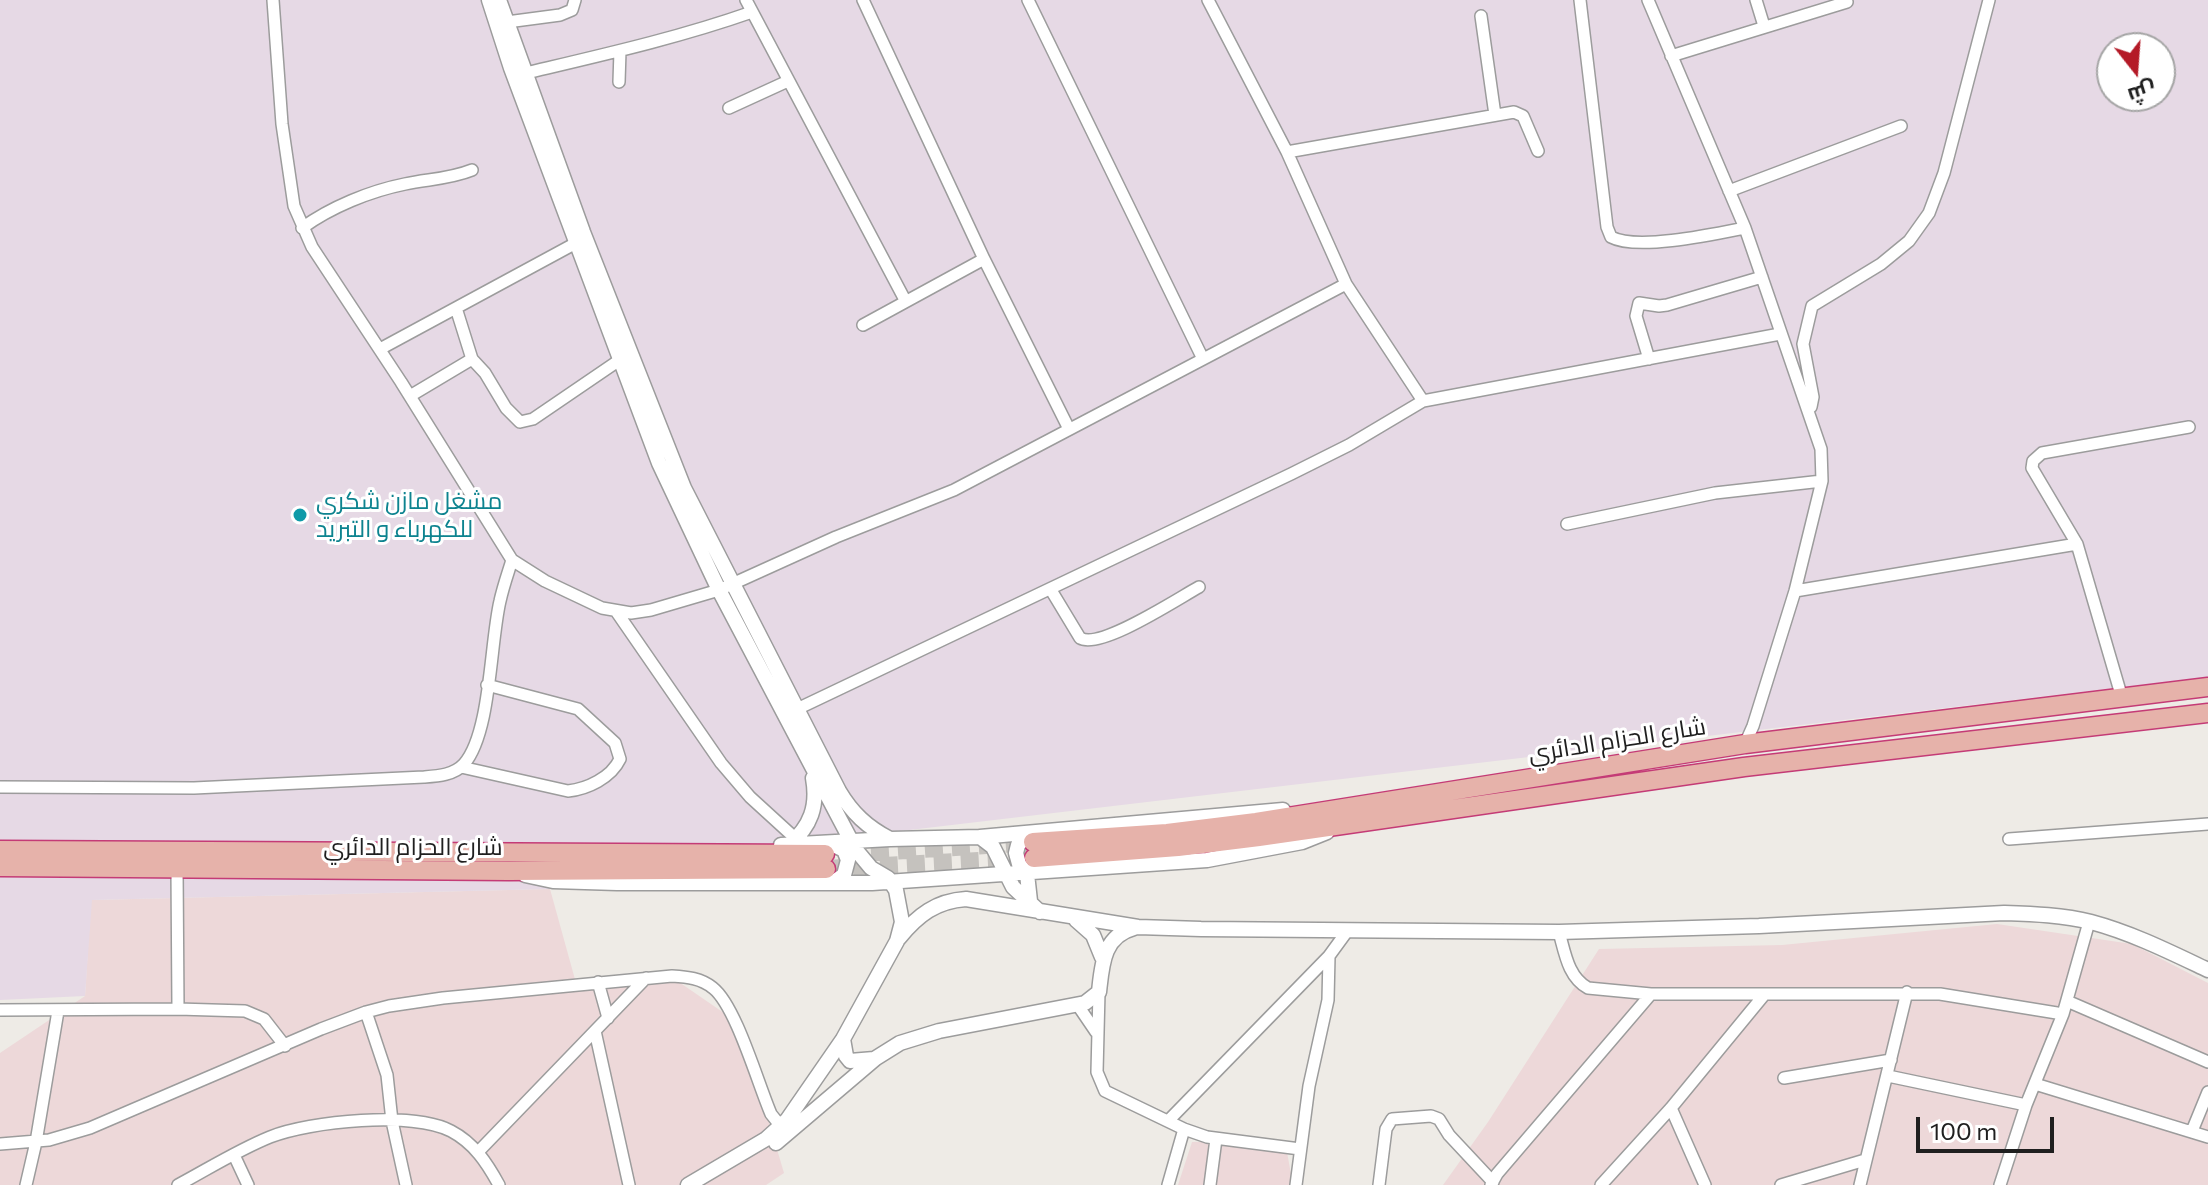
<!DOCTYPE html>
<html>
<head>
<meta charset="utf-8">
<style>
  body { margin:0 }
  #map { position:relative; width:2208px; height:1185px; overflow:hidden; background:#eeebe6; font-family:Commissioner,Cairo,sans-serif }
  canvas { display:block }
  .north { position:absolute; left:2096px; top:32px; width:80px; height:80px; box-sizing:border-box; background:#fff; border:2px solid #a5a5a5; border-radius:50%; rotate:163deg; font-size:22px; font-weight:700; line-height:32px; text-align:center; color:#1f1f1f }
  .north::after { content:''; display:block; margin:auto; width:28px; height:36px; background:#b41a27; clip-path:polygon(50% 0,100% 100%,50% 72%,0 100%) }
  .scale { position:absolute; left:1916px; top:1117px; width:138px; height:36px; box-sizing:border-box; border:4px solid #1f1f1f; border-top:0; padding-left:10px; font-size:24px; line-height:28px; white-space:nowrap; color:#1f1f1f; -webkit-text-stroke:6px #fff; paint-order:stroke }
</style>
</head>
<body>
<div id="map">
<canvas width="2208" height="1185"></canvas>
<div class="north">ش</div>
<div class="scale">100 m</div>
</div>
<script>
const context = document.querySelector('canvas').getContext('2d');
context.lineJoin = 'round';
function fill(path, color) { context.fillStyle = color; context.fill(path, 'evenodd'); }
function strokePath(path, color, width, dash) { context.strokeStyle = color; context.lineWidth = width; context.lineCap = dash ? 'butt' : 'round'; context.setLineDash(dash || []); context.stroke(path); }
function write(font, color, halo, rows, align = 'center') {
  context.font = font + ' Commissioner,Cairo,sans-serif'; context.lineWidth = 6; context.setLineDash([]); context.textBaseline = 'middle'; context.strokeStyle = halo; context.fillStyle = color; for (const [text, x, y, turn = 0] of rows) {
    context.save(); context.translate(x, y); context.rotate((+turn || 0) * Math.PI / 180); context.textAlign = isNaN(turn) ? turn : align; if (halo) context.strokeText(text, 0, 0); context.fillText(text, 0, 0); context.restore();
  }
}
const commercial = new Path2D(`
  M 550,889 L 576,983 L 676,980 L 740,1024 L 784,1173 L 766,1185 L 0,1185 L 0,1053 L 85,996 L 91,900 Z
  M 1997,924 L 2132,944 L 2208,983 L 2208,1185 L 1443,1185 L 1488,1122 L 1599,949 L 1782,945 Z
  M 1285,1141 L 1293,1185 L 1178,1185 L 1192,1142 Z`);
const industrial = new Path2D(`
  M 0,0 L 2208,0 L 2208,677 L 850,837 L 550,889 L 92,900 L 85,996 L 0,1000 ZM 2112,48 L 2160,48 L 2160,96 L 2112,96 Z`);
const trunkTunnel = new Path2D(`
  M 844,854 L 1033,842
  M 826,869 L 1034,858`);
const minor = new Path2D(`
  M 273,0 L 282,124 L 294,206 L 312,247 L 401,382 L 512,560 L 545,581 L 602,608 L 631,613 L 651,610 L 719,590 L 836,537 L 954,490 L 1346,284
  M 746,0 L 905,300
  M 863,0 L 984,259 L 1069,429
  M 1028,0 L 1203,359
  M 1208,0 L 1287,152 L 1346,284 L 1423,401
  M 1580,0 L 1607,227 L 1611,237 C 1637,251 1715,234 1745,228
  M 1648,0 L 1745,228 L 1821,449 L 1822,481 L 1795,591 L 1753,726 L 1745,744
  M 1756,0 L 1764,26
  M 1481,16 L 1495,115
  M 507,22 L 560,15 L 572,10 L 575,0
  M 1671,56 L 1847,2
  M 526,73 C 602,55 678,38 752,12
  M 619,82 L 620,51
  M 729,108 L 788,81
  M 1287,152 L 1514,112 L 1523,116 L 1538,151
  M 1729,191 L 1901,126
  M 302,228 C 331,207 370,191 405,184 C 428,179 450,179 472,170
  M 456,308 L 472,359 L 485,373 L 506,408 L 520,422 L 533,419 L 621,359
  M 863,325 L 984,259
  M 380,349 L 576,243
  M 1649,359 L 1636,316 L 1639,303 L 1659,306 L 1667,305 L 1762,277
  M 410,396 L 472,359
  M 1811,407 L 1813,397 L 1803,344 L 1812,306 L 1881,264 L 1909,241 L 1929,213 L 1944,173 L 1989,0
  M 1567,524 L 1715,493 L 1822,481
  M 1051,590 L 1080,638 C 1100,650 1177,599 1199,587
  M 1795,591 L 2077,544
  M 616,611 L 721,763 L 750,797 L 796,839
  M 2122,698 L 2077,544 L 2032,468 L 2033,461 L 2042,453 L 2189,427
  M 795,710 L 1291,474 L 1349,445 L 1423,401 L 1780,334
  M 461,767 L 568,791 C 587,789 611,778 620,759 L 615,743 L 578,709 L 487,685
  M 0,787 L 194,788 L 424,777 C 438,776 454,775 464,764 C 491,733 490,643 500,601 C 503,587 508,573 512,560
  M 2009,839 L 2208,824
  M 177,869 L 178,1009
  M 1559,932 C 1565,953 1568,977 1588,988 L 1651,994 L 1940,994 L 2063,1014
  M 598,982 L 608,1018
  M 1099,992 L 1097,1072 L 1105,1091 L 1184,1129 L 1207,1137 L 1300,1149
  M 2067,1001 L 2208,1062
  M 1079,1007 L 1096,1032
  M 0,1010 L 178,1009 L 245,1011 L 264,1019 L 285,1046
  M 366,1012 L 387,1075 L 392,1121 L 406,1185
  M 595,1031 L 629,1185
  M 1888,1076 L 2026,1105
  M 1784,1078 L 1891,1060
  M 2035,1084 L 2208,1137
  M 1671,1108 L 1705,1185
  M 1169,1120 L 1329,956
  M 2192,1131 L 2208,1092
  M 0,1144 L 49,1140 L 90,1128 L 321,1029 L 366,1012 L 389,1006 L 443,998 L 672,976 C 687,977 701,978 713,988 C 736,1006 758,1084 771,1114 L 783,1129
  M 478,1152 L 646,978
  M 234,1155 L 248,1185
  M 26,1185 L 36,1142 L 58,1011
  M 178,1185 C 208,1169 238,1150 270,1137 C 310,1121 413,1111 451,1131 C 474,1143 487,1163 499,1185
  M 1168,1185 L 1184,1129
  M 1210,1185 L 1216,1139
  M 1296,1185 L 1309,1086 L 1328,1000 L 1329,956 L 1348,930
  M 1379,1185 L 1386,1129 L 1392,1119 L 1431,1116 L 1439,1119 L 1449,1135 L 1493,1182
  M 1491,1185 L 1497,1174 L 1651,994
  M 1601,1185 L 1671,1108 L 1764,995
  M 1781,1185 L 1865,1160
  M 1860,1185 L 1907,992
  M 2000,1185 L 2026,1105 L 2063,1014 L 2089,922`);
const tertiary = new Path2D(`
  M 489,0 L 511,68 L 659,463 L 719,590 L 856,850 L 871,868 L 888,878 L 896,890 L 902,922 L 897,941 L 843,1039 L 787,1120 L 766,1139 L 688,1185
  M 499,0 L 583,232 L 684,488 L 839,791 C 852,813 867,827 890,839
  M 1029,833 L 1018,845 L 1016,853 L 1019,864 L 1027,874 L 1030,901
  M 980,837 L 993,847 L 1013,887 L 1040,912
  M 831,844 L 844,850 L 848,860 L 844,875 L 832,883
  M 781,845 L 890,839 L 980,837 L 1283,810
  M 789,845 C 811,826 818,806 813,778
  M 525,875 L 553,881 L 617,883 L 872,883 L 1207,860 L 1302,842 L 1327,832
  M 1076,920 L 1093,935 L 1102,957
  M 899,938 C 918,915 936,901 966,899 L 1138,927 L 1201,929 L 1559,932 L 1759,926 L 2004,913 C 2033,914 2063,915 2091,922 C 2132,933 2170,952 2208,970
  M 843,1039 L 846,1056 L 850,1061 L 874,1059
  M 776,1143 L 876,1058 L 900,1043 L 939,1031 L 1085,1003 L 1099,992 C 1102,965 1103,936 1134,928`);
const trunk = new Path2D(`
  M 1033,842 L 1167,833 L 1256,822 L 1745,744 L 2208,687
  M 0,850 L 825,854
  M 1034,858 L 1178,847 L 1259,837 L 1744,767 L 2208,713
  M 0,867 L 509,871 L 826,869`);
const markers = [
  [300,515,8,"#0f9aa8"]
];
const cultureNames = [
  ["مشغل مازن شكري",316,501],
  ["للكهرباء و التبريد",316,529]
];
const streetNames = [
  ["شارع الحزام الدائري",1617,740,-9],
  ["شارع الحزام الدائري",413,847]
];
fill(commercial, '#edd8d9');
fill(industrial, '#e6d9e5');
strokePath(trunkTunnel, '#c5c2be', 18, [18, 9]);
strokePath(minor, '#9c9c9c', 14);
strokePath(tertiary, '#9c9c9c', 17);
strokePath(trunk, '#c43b76', 21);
strokePath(minor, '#fff', 11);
strokePath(tertiary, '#fff', 14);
strokePath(trunk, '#e6b2aa', 18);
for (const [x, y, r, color] of markers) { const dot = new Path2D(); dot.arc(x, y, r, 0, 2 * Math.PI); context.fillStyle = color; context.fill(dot); strokePath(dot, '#fff', 3); }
write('24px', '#0d838f', '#fff', cultureNames, 'left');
write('24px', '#1f1f1f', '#fff', streetNames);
</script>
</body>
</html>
